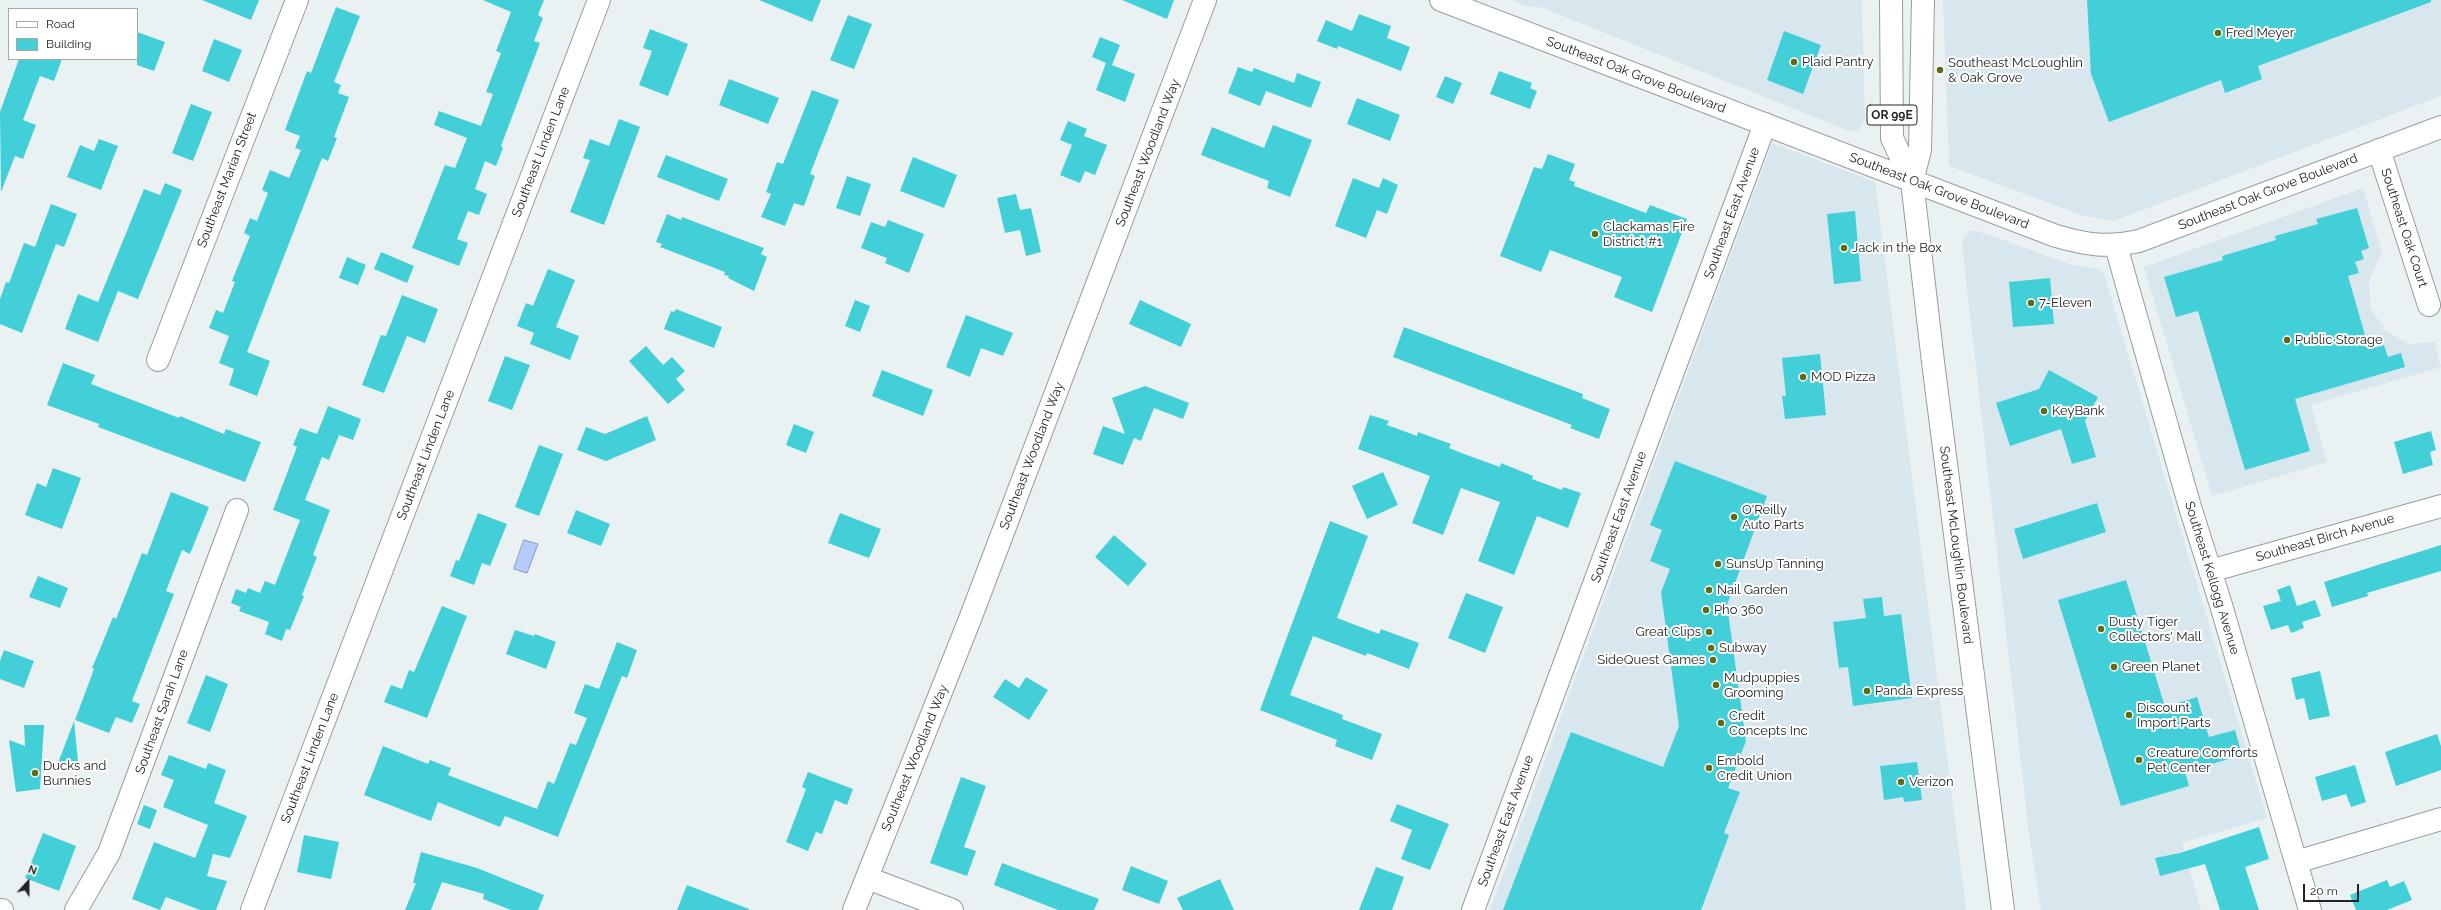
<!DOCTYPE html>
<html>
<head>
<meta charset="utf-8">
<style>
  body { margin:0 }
  #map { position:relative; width:2441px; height:910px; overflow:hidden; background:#eaf1f3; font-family:Raleway,sans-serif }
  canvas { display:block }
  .legend { position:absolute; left:8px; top:8px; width:130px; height:52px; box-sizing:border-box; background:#fff; border:1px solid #a7a8a8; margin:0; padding:5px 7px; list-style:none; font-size:12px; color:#222526 }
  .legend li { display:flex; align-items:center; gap:8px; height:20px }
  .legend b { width:20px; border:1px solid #a7a8a8 }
  .north { position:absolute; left:8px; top:862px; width:40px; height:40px; -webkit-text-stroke:3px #fff; paint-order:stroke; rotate:21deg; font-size:11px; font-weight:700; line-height:16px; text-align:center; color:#222526 }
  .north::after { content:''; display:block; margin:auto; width:14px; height:18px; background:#222526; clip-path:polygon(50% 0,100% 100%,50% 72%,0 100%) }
  .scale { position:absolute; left:2303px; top:884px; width:56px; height:18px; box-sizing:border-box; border:2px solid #222526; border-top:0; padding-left:5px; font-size:12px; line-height:14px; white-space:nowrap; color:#222526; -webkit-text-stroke:3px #fff; paint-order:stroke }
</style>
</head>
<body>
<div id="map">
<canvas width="2441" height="910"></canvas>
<ul class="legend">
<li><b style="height:5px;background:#fff"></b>Road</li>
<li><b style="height:11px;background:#43cfd8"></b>Building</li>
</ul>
<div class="north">N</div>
<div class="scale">20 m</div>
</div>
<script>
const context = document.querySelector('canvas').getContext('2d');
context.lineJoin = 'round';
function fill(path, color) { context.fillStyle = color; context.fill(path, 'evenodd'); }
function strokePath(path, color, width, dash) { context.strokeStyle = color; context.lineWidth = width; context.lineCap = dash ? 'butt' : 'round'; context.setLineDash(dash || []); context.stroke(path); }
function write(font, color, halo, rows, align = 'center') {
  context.font = font + ' Raleway,sans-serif'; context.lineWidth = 4; context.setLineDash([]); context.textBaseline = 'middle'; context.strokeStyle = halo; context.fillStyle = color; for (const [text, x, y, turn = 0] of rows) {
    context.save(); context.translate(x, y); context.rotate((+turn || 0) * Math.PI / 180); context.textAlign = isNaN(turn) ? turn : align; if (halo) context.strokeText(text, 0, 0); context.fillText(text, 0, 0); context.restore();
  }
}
const built = new Path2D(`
  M 1511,0 L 1862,0 L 1865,119 L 1859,131 L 1847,130 L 1540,7 L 1528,7 Z
  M 1943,0 L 2441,0 L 2441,96 L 2114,221 L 2081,215 L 1949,166 Z
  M 1772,143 L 1875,182 L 1966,910 L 1490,910 Z
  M 2363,188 L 2382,252 L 2369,281 L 2370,308 L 2386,331 L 2409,344 L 2435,342 L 2441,367 L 2311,405 L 2327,462 L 2212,496 L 2144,267 Z
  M 1969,231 L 1978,231 L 2070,264 L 2099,269 L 2104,274 L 2267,818 L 2182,843 L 2201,910 L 2041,910 L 2029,834 L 1962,244 L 1964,237 Z`);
const water = new Path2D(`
  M 524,540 L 538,544 L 527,573 L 514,569 Z`);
const building = new Path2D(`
  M 202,0 L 259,0 L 251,20 Z
  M 483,0 L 544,0 L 538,15 L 543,18 L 534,41 L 540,43 L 501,146 L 503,148 L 496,166 L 485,161 L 475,189 L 487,194 L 479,215 L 468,211 L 457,239 L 468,243 L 459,266 L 412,248 L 445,165 L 455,168 L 467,138 L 434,125 L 439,111 L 481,126 L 493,94 L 486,92 L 501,53 L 496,51 L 511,12 Z
  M 759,0 L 821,0 L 812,22 Z
  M 1122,0 L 1174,0 L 1167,19 Z
  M 2087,0 L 2431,0 L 2431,2 L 2258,66 L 2262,79 L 2225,93 L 2221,80 L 2109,122 L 2091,74 Z
  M 336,7 L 360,16 L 334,82 L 341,85 L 338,93 L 349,97 L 334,137 L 337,138 L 328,161 L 322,158 L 247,352 L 270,361 L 257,396 L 229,385 L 234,369 L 219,363 L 229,336 L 209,328 L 216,310 L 223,313 L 235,282 L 232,281 L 250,236 L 244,233 L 250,218 L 257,221 L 268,193 L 262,190 L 270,170 L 289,178 L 301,150 L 295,148 L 300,136 L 285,130 L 307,71 L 311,73 Z
  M 1359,14 L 1391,26 L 1387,38 L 1410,47 L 1401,71 L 1338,46 L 1337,49 L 1317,41 L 1326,20 L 1352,31 Z
  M 848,15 L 872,24 L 854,69 L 830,60 Z
  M 650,29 L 688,44 L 668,96 L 639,85 L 652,51 L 643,48 Z
  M 1784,31 L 1821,45 L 1803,94 L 1767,80 Z
  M 137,32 L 165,42 L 154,71 L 137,65 Z
  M 1100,37 L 1120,45 L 1112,65 L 1135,74 L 1125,102 L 1096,90 L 1106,63 L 1092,57 Z
  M 214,39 L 242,50 L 229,82 L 202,71 Z
  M 19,59 L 62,59 L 54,81 L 40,76 L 23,120 L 36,125 L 23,159 L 15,156 L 1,192 L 0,112 Z
  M 1238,67 L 1252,72 L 1254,68 L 1294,83 L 1297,73 L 1321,82 L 1311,108 L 1266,91 L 1260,106 L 1228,93 Z
  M 1499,71 L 1532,83 L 1530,88 L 1537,91 L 1530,109 L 1490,94 Z
  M 1445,76 L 1462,83 L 1453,104 L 1436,97 Z
  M 729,79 L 779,98 L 768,124 L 719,105 Z
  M 812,90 L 839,100 L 810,174 L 815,176 L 804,206 L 794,203 L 785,226 L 761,217 L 771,194 L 766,192 L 777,162 L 783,164 Z
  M 1357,98 L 1400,115 L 1390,141 L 1347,124 Z
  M 191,104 L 212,112 L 193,161 L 172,153 Z
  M 619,119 L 640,127 L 604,225 L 570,212 L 590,160 L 583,158 L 590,139 L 609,146 Z
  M 1068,121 L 1087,129 L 1084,136 L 1107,145 L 1095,175 L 1085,171 L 1080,183 L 1060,175 L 1072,145 L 1060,140 Z
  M 1273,125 L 1312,140 L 1290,197 L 1267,188 L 1269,181 L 1201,155 L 1212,127 L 1264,148 Z
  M 99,139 L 118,146 L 101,190 L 67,177 L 80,145 L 94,151 Z
  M 1548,154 L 1575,164 L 1569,180 L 1575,182 L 1574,186 L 1646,213 L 1650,205 L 1687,219 L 1652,312 L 1614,297 L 1622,277 L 1550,250 L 1541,272 L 1500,256 L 1534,167 L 1542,169 Z
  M 666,155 L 728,179 L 719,201 L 657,177 Z
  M 913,157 L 957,175 L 944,208 L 900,191 Z
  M 847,176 L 871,184 L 860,216 L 836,208 Z
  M 1353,178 L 1379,188 L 1383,178 L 1398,185 L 1387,214 L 1377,210 L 1366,238 L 1335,226 Z
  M 165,183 L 182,190 L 138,299 L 118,291 L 98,342 L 65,329 L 78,294 L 98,302 L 144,189 L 160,195 Z
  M 1016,194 L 1020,210 L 1031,208 L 1041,252 L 1026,256 L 1020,230 L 1005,233 L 997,198 Z
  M 51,204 L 77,214 L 64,247 L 56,244 L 22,333 L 0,324 L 0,299 L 6,282 L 9,283 L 24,243 L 35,247 Z
  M 2357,208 L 2369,248 L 2361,251 L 2364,259 L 2355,262 L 2359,273 L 2348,276 L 2369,349 L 2384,345 L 2388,357 L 2401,353 L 2405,367 L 2295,399 L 2310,451 L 2245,470 L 2198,311 L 2176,317 L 2164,277 L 2223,260 L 2222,256 L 2276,240 L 2275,236 L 2318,224 L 2316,219 Z
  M 1855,211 L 1861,281 L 1834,284 L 1827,214 Z
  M 667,214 L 681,220 L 682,217 L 764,248 L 761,254 L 767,257 L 754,291 L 728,278 L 729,276 L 724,275 L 725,272 L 660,247 L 662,244 L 656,242 Z
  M 888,220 L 924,234 L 909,273 L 885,263 L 887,258 L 861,248 L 871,222 L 885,227 Z
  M 381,252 L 414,266 L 407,283 L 374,269 Z
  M 347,257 L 366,265 L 358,285 L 339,278 Z
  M 548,269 L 575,280 L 556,327 L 579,336 L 570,360 L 530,344 L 534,333 L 517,326 L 526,303 L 533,306 Z
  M 2050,278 L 2054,324 L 2013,327 L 2009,282 Z
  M 402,295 L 438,309 L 425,343 L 407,336 L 384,393 L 362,385 L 381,335 L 386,336 Z
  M 855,300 L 870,306 L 860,332 L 845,326 Z
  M 1140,300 L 1191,324 L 1181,347 L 1129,324 Z
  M 676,309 L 722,327 L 714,348 L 664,329 L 671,311 L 674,312 Z
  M 966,315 L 1013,333 L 1003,356 L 981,348 L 970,377 L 946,367 Z
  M 1404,327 L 1583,394 L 1582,398 L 1610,409 L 1599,439 L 1570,428 L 1572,425 L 1393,357 Z
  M 646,346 L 663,365 L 672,357 L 685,371 L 676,379 L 685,390 L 668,404 L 629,361 Z
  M 1820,354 L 1826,415 L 1785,419 L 1782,396 L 1786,396 L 1782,358 Z
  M 505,356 L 530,365 L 512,410 L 488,401 Z
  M 63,363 L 95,375 L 91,384 L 179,418 L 180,416 L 224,434 L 226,429 L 261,442 L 245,482 L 98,427 L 99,424 L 47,405 Z
  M 882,370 L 933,390 L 923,416 L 872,396 Z
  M 2049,370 L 2098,397 L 2085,421 L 2096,457 L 2072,464 L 2061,429 L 2010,446 L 1996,403 L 2039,389 Z
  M 1145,386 L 1189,403 L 1183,419 L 1154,408 L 1141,441 L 1134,438 L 1123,465 L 1093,454 L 1103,426 L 1125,434 L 1112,398 Z
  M 328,406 L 361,419 L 353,440 L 339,435 L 329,460 L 322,457 L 305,500 L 330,510 L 313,555 L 317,557 L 302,595 L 304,596 L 290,630 L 286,629 L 282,641 L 265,634 L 269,622 L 239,611 L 241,607 L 231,603 L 236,589 L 246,593 L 248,588 L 260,593 L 265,581 L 275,585 L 300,520 L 273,510 L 297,447 L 293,445 L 300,428 L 317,434 Z
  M 1370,415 L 1389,421 L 1387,425 L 1417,436 L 1418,432 L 1451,444 L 1449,448 L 1464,454 L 1500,467 L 1501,463 L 1533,476 L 1532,479 L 1562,490 L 1563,487 L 1581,493 L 1568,528 L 1537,516 L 1514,575 L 1478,561 L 1500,502 L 1461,488 L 1443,535 L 1412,523 L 1430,476 L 1358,449 Z
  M 647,416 L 656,440 L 606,461 L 577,450 L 586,427 L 605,434 Z
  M 794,424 L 814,432 L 806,453 L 786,445 Z
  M 2431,431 L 2436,450 L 2430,452 L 2433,465 L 2403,474 L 2394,442 Z
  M 539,445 L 563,454 L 539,516 L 515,507 Z
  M 1675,461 L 1767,496 L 1727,605 L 1746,741 L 1728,788 L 1740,792 L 1724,833 L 1729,835 L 1701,910 L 1503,910 L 1571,732 L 1663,767 L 1679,726 L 1661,592 L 1670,569 L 1650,561 L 1662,530 L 1650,525 Z
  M 53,468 L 81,478 L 62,529 L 25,515 L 37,483 L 46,487 Z
  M 1383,472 L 1398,505 L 1367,519 L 1352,486 Z
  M 171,492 L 209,507 L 190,554 L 182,550 L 166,591 L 174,594 L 132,701 L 140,704 L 132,723 L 116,717 L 109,733 L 75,720 L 94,669 L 92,668 L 100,649 L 113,617 L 116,619 L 142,553 L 147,555 Z
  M 2097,503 L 2106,532 L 2023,559 L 2014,529 Z
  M 576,510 L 610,524 L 601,546 L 567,533 Z
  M 478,513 L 507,524 L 490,566 L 482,563 L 474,585 L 450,576 L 456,560 L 459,561 Z
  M 840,513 L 881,529 L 869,558 L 828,543 Z
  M 1330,521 L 1368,536 L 1337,618 L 1379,634 L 1381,629 L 1419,643 L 1409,669 L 1367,653 L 1366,656 L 1313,636 L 1290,695 L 1343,715 L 1342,719 L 1382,734 L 1372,760 L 1335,746 L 1337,740 L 1260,710 Z
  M 1114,535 L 1147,564 L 1128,586 L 1095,557 Z
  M 2441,545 L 2441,571 L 2367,593 L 2368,596 L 2332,607 L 2324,582 Z
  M 38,576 L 68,588 L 60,608 L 29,597 Z
  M 2126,580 L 2165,707 L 2197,697 L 2209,737 L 2235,730 L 2242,755 L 2185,772 L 2189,786 L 2121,806 L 2058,600 Z
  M 2290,585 L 2297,606 L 2315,600 L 2321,616 L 2302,622 L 2304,628 L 2291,633 L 2288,625 L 2271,630 L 2263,606 L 2281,601 L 2277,590 Z
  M 1466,593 L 1503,607 L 1485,653 L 1448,638 Z
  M 1882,597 L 1884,616 L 1901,614 L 1912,698 L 1853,706 L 1848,667 L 1839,668 L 1833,622 L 1866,618 L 1863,599 Z
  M 442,606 L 467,616 L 427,718 L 384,702 L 391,685 L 402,689 L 409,670 L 414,672 Z
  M 515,630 L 534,636 L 535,634 L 556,642 L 546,669 L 506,654 Z
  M 617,642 L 637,650 L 627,678 L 622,676 L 558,837 L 505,816 L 500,827 L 438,802 L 431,821 L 364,795 L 383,746 L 428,764 L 430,760 L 451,768 L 448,775 L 537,809 L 548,781 L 554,784 L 570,743 L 576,745 L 587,718 L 574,713 L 585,684 L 599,689 Z
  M 4,650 L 34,661 L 24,688 L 0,679 L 0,661 Z
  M 2320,671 L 2330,716 L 2309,720 L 2304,698 L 2296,700 L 2291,678 Z
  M 206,675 L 228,684 L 210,732 L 187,723 Z
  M 1026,677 L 1048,690 L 1029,720 L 993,697 L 1005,679 L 1019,688 Z
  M 74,721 L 78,761 L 58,763 Z
  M 24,725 L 44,725 L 40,789 L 16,792 L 9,740 L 25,746 Z
  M 2437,734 L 2441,746 L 2441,770 L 2396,786 L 2385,752 Z
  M 169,755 L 206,769 L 208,763 L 226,770 L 214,803 L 247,816 L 230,858 L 213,854 L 207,876 L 227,881 L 216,910 L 200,910 L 166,897 L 160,910 L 132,899 L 154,842 L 195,858 L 208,825 L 163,807 L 174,780 L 161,775 Z
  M 1917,762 L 1922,800 L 1904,802 L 1903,797 L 1884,800 L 1880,766 Z
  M 2355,765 L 2366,802 L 2351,807 L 2346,794 L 2322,801 L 2315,777 Z
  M 808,772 L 853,789 L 847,805 L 835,800 L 822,834 L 816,832 L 808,851 L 786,842 L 806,789 L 802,787 Z
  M 961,777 L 986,786 L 964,847 L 976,851 L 967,876 L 930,863 Z
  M 1397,804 L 1449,824 L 1430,870 L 1401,859 L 1412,830 L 1390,821 Z
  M 144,805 L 157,810 L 150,829 L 137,824 Z
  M 2259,827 L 2269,859 L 2245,867 L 2259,910 L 2220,910 L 2205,864 L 2160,876 L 2155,858 L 2180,853 Z
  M 43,833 L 76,846 L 59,891 L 25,878 Z
  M 304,835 L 339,842 L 331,879 L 297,872 Z
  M 421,852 L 477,868 L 544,895 L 538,910 L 511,910 L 483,899 L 484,894 L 442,882 L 431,910 L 405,910 L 416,883 L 413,883 Z
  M 1002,863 L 1099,899 L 1094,910 L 1058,910 L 994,885 Z
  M 1131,866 L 1168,881 L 1159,904 L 1122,890 Z
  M 1376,867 L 1404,877 L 1392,910 L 1359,910 Z
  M 1220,879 L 1234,910 L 1183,910 L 1177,898 Z
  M 2387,880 L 2390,887 L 2404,881 L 2412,900 L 2387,910 L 2356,910 L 2350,895 Z
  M 687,885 L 749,909 L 749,910 L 677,910 Z`);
const street = new Path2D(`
  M 2379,150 L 2429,305
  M 2116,246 L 2190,507 L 2221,605 L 2310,910
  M 158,360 L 297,0
  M 2210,571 L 2441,506
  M 2296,862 L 2441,819
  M 867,878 L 952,910
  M 0,910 L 2,910
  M 76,910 L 109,853 L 237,510
  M 252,910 L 599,0
  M 854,910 L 970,619 L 1205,0
  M 1473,910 L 1765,124`);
const secondary = new Path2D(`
  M 1441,0 L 2056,236 C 2088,245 2106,248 2139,241 L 2441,127`);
const primary = new Path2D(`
  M 1891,0 L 1892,138 L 1912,181 L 1933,362 L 2003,910
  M 1912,181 L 1920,150 L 1923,0`);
const markers = [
  [2218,33,4,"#626b10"],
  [1794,62,4,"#626b10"],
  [1940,70,4,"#626b10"],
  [1595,234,4,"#626b10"],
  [1844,248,4,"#626b10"],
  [2031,303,4,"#626b10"],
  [2287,340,4,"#626b10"],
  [1803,377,4,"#626b10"],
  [2044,411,4,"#626b10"],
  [1734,517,4,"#626b10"],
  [1718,564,4,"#626b10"],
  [1709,590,4,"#626b10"],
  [1706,610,4,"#626b10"],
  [2101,629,4,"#626b10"],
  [1709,632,4,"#626b10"],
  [1711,648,4,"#626b10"],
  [1713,660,4,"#626b10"],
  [2114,667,4,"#626b10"],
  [1716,685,4,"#626b10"],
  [1867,691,4,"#626b10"],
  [2129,715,4,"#626b10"],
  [1721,723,4,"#626b10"],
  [2139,760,4,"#626b10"],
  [1709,768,4,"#626b10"],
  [35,773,4,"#626b10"],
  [1901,782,4,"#626b10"]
];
const shields = [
  [1892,115,50]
];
const shieldNames = [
  ["OR 99E",1892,115]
];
const poiNames = [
  ["Fred Meyer",2226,33],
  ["Plaid Pantry",1802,62],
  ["Southeast McLoughlin",1948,63],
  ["& Oak Grove",1948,78],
  ["Clackamas Fire",1603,227],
  ["District #1",1603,242],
  ["Jack in the Box",1852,248],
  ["7-Eleven",2039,303],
  ["Public Storage",2295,340],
  ["MOD Pizza",1811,377],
  ["KeyBank",2052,411],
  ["O'Reilly",1742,510],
  ["Auto Parts",1742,525],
  ["SunsUp Tanning",1726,564],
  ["Nail Garden",1717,590],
  ["Pho 360",1714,610],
  ["Dusty Tiger",2109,622],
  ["Collectors' Mall",2109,637],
  ["Great Clips",1701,632,"right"],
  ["Subway",1719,648],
  ["SideQuest Games",1705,660,"right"],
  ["Green Planet",2122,667],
  ["Mudpuppies",1724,678],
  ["Grooming",1724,693],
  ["Panda Express",1875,691],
  ["Discount",2137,708],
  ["Import Parts",2137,723],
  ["Credit",1729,716],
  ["Concepts Inc",1729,731],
  ["Creature Comforts",2147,753],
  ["Pet Center",2147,768],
  ["Embold",1717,761],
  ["Credit Union",1717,776],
  ["Ducks and",43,766],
  ["Bunnies",43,781],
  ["Verizon",1909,782]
];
const streetNames = [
  ["Southeast Oak Grove Boulevard",1636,75,21],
  ["Southeast Linden Lane",541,152,-69],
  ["Southeast Woodland Way",1148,153,-69],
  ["Southeast Marian Street",227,180,-69],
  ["Southeast Oak Grove Boulevard",1939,191,21],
  ["Southeast Oak Grove Boulevard",2268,192,-21],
  ["Southeast East Avenue",1732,213,-70],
  ["Southeast Oak Court",2404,228,72],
  ["Southeast Linden Lane",426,455,-69],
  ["Southeast Woodland Way",1032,456,-69],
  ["Southeast East Avenue",1619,517,-70],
  ["Southeast Birch Avenue",2325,538,-16],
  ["Southeast McLoughlin Boulevard",1956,545,83],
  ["Southeast Kellogg Avenue",2212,578,73],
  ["Southeast Sarah Lane",162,712,-70],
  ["Southeast Linden Lane",310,758,-69],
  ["Southeast Woodland Way",915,758,-68],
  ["Southeast East Avenue",1506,821,-70]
];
fill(built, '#d8e7ed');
fill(water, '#b6cbfa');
strokePath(water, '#8a99ba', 1);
fill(building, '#43cfd8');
strokePath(street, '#969d9f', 24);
strokePath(secondary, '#969d9f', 24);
strokePath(primary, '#969d9f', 24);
strokePath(street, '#fff', 22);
strokePath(secondary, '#fff', 22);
strokePath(primary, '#fff', 22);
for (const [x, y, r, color] of markers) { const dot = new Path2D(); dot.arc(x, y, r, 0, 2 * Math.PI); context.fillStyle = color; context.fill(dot); strokePath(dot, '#fff', 1.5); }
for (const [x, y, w] of shields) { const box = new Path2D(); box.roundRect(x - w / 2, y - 10, w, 20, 3); context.fillStyle = '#fff'; context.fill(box); strokePath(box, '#222526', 1); }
write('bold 12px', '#222526', null, shieldNames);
write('13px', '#222526', '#fff', poiNames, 'left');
write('13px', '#222526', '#fff', streetNames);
</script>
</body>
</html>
